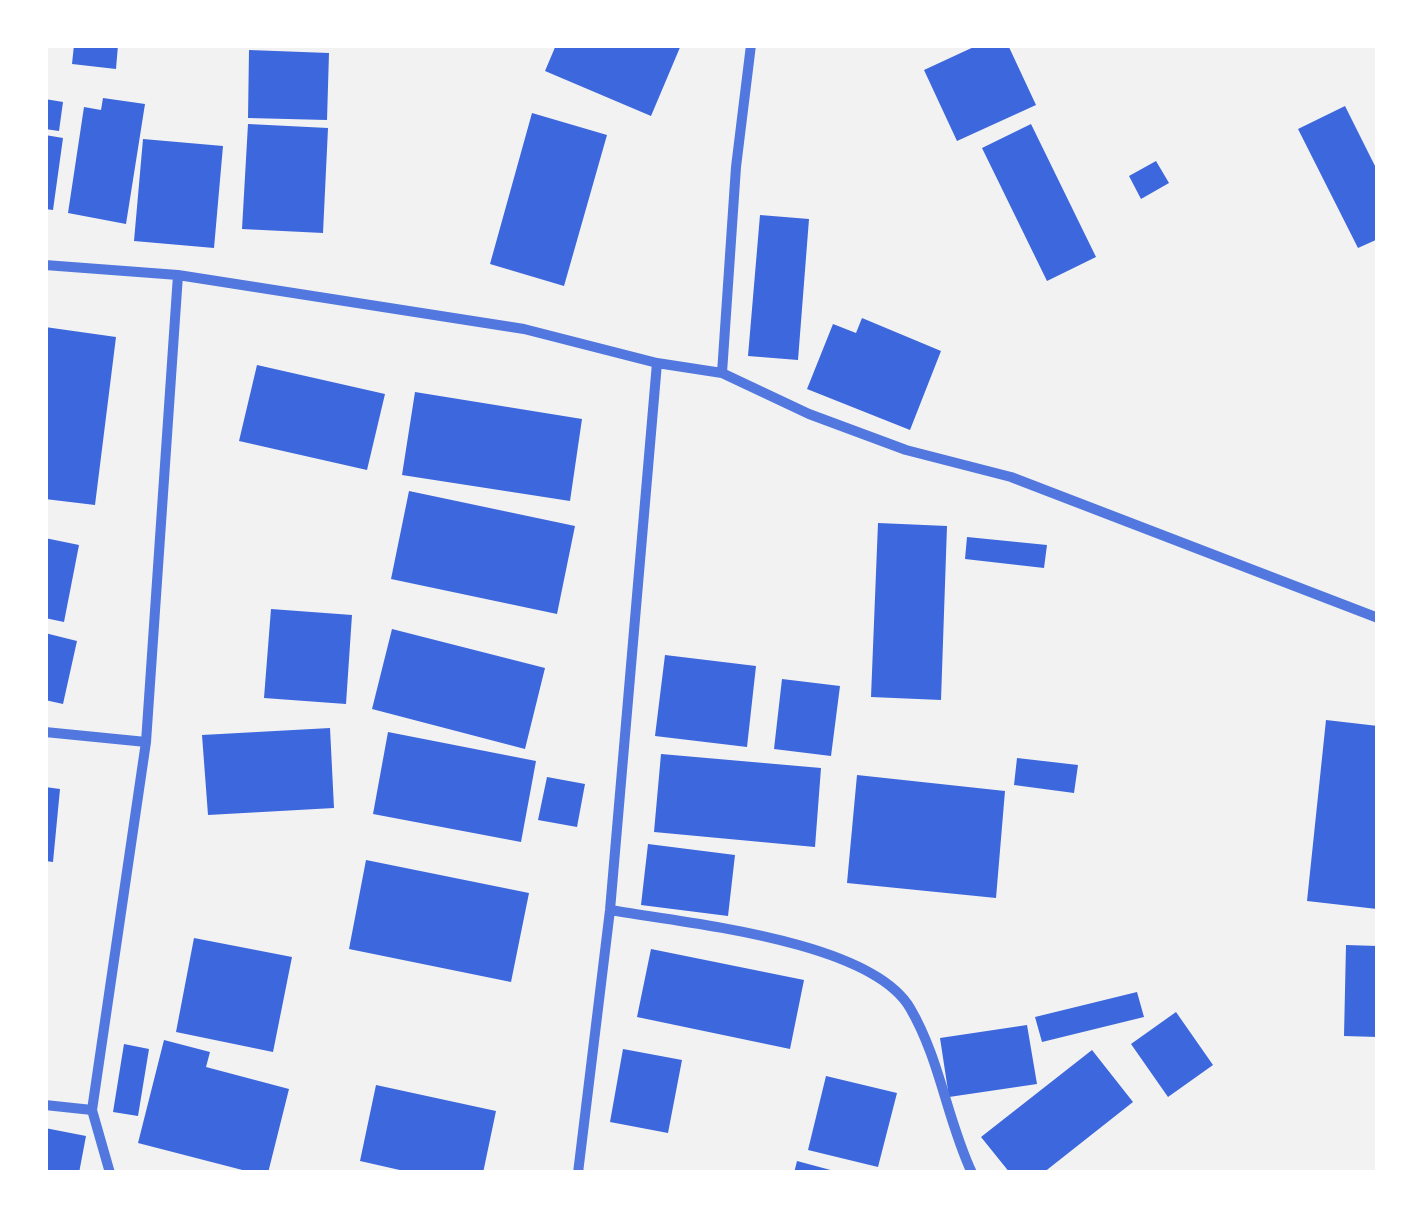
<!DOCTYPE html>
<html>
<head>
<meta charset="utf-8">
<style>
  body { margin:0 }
  #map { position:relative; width:1423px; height:1218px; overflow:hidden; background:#f2f2f2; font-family:"Space Grotesk",sans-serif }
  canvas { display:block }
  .frame { position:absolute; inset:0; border:48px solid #fff; pointer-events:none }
</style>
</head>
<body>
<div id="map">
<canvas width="1423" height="1218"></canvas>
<div class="frame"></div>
</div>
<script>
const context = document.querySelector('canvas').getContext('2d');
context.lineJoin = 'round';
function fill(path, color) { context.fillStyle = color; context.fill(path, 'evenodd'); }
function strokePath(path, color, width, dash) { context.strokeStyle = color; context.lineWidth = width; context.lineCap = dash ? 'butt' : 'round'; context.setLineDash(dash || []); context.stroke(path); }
const building = new Path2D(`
  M 74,45 L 118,45 L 116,69 L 72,64 Z
  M 556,45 L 681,45 L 651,116 L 545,71 Z
  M 978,45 L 1008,45 L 1036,105 L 957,141 L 924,70 Z
  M 249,50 L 329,53 L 327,120 L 248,118 Z
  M 103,98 L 145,104 L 126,224 L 68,213 L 84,107 L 101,110 Z
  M 45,99 L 63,102 L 59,131 L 45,129 Z
  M 1345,106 L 1378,172 L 1378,239 L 1358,248 L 1298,129 Z
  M 532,113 L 607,135 L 564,286 L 490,264 Z
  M 248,124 L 328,128 L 323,233 L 242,229 Z
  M 1031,124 L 1096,257 L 1047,281 L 982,148 Z
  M 45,135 L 63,138 L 53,210 L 45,209 Z
  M 143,139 L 223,146 L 214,248 L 134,241 Z
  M 1156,161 L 1169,183 L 1141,199 L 1129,176 Z
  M 760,215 L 809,219 L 798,360 L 748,356 Z
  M 862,318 L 941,351 L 910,430 L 807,389 L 833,324 L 856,333 Z
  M 45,327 L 116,337 L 95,505 L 45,499 Z
  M 257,365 L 385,394 L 367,470 L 239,441 Z
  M 415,392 L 582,419 L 570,501 L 402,475 Z
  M 409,491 L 575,526 L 557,614 L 391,579 Z
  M 878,523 L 947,526 L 941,700 L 871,697 Z
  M 967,537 L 1047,545 L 1044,568 L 965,559 Z
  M 45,538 L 79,545 L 64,622 L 45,618 Z
  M 271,609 L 352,615 L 346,704 L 264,698 Z
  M 392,629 L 545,668 L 525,749 L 372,709 Z
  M 45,633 L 77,641 L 63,704 L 45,700 Z
  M 665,655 L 756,666 L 747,747 L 655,736 Z
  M 782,679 L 840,686 L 831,756 L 774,749 Z
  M 1326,720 L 1378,726 L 1377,909 L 1307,901 Z
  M 330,728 L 334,808 L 208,815 L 202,735 Z
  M 388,732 L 536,761 L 521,842 L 373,814 Z
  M 661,754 L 821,768 L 815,847 L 654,832 Z
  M 1017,758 L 1078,765 L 1074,793 L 1014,785 Z
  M 857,775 L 1005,791 L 996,898 L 847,883 Z
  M 547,777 L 585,784 L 577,827 L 538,820 Z
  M 45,787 L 60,789 L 53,862 L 45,861 Z
  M 648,844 L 735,855 L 728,916 L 641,905 Z
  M 366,860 L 529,893 L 511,982 L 349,949 Z
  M 194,938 L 292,957 L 273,1052 L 176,1032 Z
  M 1346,945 L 1378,946 L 1378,1037 L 1344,1036 Z
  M 651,949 L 804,980 L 790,1049 L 637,1017 Z
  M 1137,992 L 1144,1017 L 1042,1042 L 1035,1017 Z
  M 1176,1012 L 1213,1065 L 1168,1097 L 1131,1044 Z
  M 1027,1025 L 1037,1084 L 949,1097 L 940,1038 Z
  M 164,1040 L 210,1052 L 206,1067 L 289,1089 L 268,1173 L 254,1173 L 138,1143 Z
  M 124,1044 L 149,1049 L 138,1116 L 113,1112 Z
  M 623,1049 L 682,1060 L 668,1133 L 610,1122 Z
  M 1092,1050 L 1133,1102 L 1043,1173 L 1010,1173 L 981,1137 Z
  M 826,1076 L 897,1093 L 878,1167 L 808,1150 Z
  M 376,1085 L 496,1111 L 483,1173 L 413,1173 L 360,1161 Z
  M 45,1128 L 86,1136 L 79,1173 L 45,1173 Z
  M 797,1161 L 838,1172 L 838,1173 L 794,1173 Z`);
const minor = new Path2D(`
  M 45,265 L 178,275 L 524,329 L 657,363 L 722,373 L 809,414 L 906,450 L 1011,477 L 1378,618
  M 722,373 L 736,167 L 751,45
  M 45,732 L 146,742
  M 610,910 C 684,923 870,940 910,1008 C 940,1059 947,1120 972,1173
  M 45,1105 L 92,1110
  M 110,1173 L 92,1110 L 146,742 L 178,275
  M 578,1173 L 610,910 L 657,363`);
fill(building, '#3d67dc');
strokePath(minor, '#5277de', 10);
</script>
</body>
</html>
